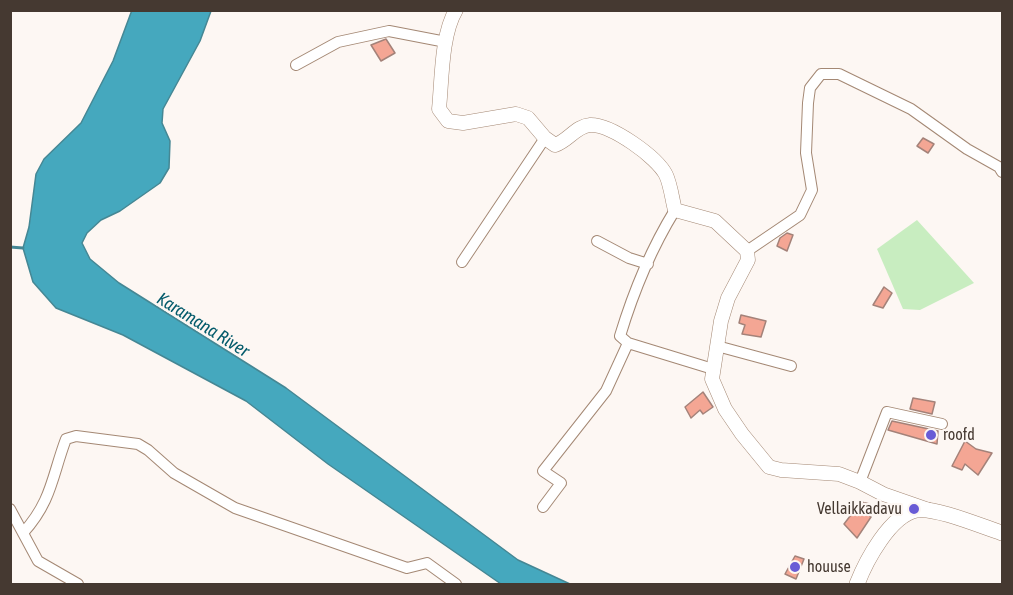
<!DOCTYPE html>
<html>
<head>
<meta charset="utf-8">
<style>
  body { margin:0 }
  #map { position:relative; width:1013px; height:595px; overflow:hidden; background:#fdf7f3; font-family:"Asap Condensed",sans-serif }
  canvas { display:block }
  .frame { position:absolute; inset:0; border:12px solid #453931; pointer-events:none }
</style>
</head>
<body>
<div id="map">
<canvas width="1013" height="595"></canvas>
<div class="frame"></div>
</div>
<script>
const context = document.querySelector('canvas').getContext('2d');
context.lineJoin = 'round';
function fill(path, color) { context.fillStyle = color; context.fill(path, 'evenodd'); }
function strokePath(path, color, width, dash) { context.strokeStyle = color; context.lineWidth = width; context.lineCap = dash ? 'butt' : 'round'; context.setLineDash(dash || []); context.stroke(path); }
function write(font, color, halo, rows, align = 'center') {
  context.font = font + ' "Asap Condensed",sans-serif'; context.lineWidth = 4.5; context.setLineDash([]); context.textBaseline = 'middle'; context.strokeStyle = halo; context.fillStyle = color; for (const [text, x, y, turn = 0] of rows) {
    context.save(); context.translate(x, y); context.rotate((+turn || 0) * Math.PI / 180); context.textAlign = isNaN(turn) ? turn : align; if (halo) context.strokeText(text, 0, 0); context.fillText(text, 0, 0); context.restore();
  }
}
const green = new Path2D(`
  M 917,220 L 974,283 L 920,310 L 903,309 L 877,249 Z`);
const water = new Path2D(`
  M 132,10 L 211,11 L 200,41 L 163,109 L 162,123 L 170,141 L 169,168 L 160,183 L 120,211 L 101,220 L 87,233 L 82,243 L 90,259 L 119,283 L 286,388 L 518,560 L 570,584 L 501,584 L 328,464 L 246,401 L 123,335 L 56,308 L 33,282 L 23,248 L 29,227 L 36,174 L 44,159 L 81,123 L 113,61 Z`);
const stream = new Path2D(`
  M 10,247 L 23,248`);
const building = new Path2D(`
  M 386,39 L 395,53 L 381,61 L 371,45 Z
  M 923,138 L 934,144 L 928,153 L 917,146 Z
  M 787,233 L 793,235 L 787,251 L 777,246 L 780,238 Z
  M 884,287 L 892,293 L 883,308 L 873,305 Z
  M 741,315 L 766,321 L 761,337 L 742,334 L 745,325 L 739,323 Z
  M 703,392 L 713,407 L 703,414 L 700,410 L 691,418 L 685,407 Z
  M 913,398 L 935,402 L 932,414 L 910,409 Z
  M 892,421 L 938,431 L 937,444 L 888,430 Z
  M 965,441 L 976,449 L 992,453 L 978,475 L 965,464 L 962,470 L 952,466 Z
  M 861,502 L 870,504 L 866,511 L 871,517 L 857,538 L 844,524 Z
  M 795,556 L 804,559 L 796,579 L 785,574 Z`);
const minor = new Path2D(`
  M 296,65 L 338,42 L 389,31 L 446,42
  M 675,210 C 651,249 633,293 620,336 L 628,343 L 713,369
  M 597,241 L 629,258 L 648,264
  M 747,251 L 800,215 L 812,190 L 806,153 L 808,103 L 810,88 L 821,74 L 839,74 L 911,109 L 967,149 L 999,167 L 1002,172
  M 462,262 L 545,138
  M 717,346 L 791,366
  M 860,482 L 887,412 L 942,424
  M 543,507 L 561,483 L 543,471 L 606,391 L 628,343
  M 10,509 L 38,561 L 78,584
  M 23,533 C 52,501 52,476 66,439 L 76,436 L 138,444 L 148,450 L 174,473 L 235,508 L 407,568 L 427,563 L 456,584`);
const tertiary = new Path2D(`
  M 456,10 C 441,35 442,81 439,109 L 448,121 L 463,123 L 516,114 L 528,118 L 545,138 L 555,145 C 568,141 576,126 590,125 C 611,124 657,157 666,175 C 671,186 672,199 675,210 L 715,221 L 747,251 L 748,260 L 728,298 L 721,321 L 712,379 L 725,409 L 742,434 L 769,467 L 781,470 L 839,474 L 860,482 L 883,494 L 929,510`);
const secondary = new Path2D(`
  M 857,584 C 866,561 890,515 917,510 C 936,507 983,527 1002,533`);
const markers = [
  [931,435,6,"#695cd6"],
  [914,509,6,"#695cd6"],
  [795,567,6,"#695cd6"]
];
const poiNames = [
  ["roofd",943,435],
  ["Vellaikkadavu",902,509,"right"],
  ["houuse",807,567]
];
const waterNames = [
  ["Karamana River",203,325,32]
];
fill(green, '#c8edc0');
fill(water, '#45a8be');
strokePath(water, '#458794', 1.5);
strokePath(stream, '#458794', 3);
fill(building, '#f4a694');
strokePath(building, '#a48279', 1.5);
strokePath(minor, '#a48874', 12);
strokePath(tertiary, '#a48874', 15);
strokePath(secondary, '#a48874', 16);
strokePath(minor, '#fff', 10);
strokePath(tertiary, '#fff', 14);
strokePath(secondary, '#fff', 15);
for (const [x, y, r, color] of markers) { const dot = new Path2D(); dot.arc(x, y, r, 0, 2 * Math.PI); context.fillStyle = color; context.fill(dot); strokePath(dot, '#fdf7f3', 2); }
write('16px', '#453931', '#fdf7f3', poiNames, 'left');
write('italic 18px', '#045b6b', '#fdf7f3', waterNames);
</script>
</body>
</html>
